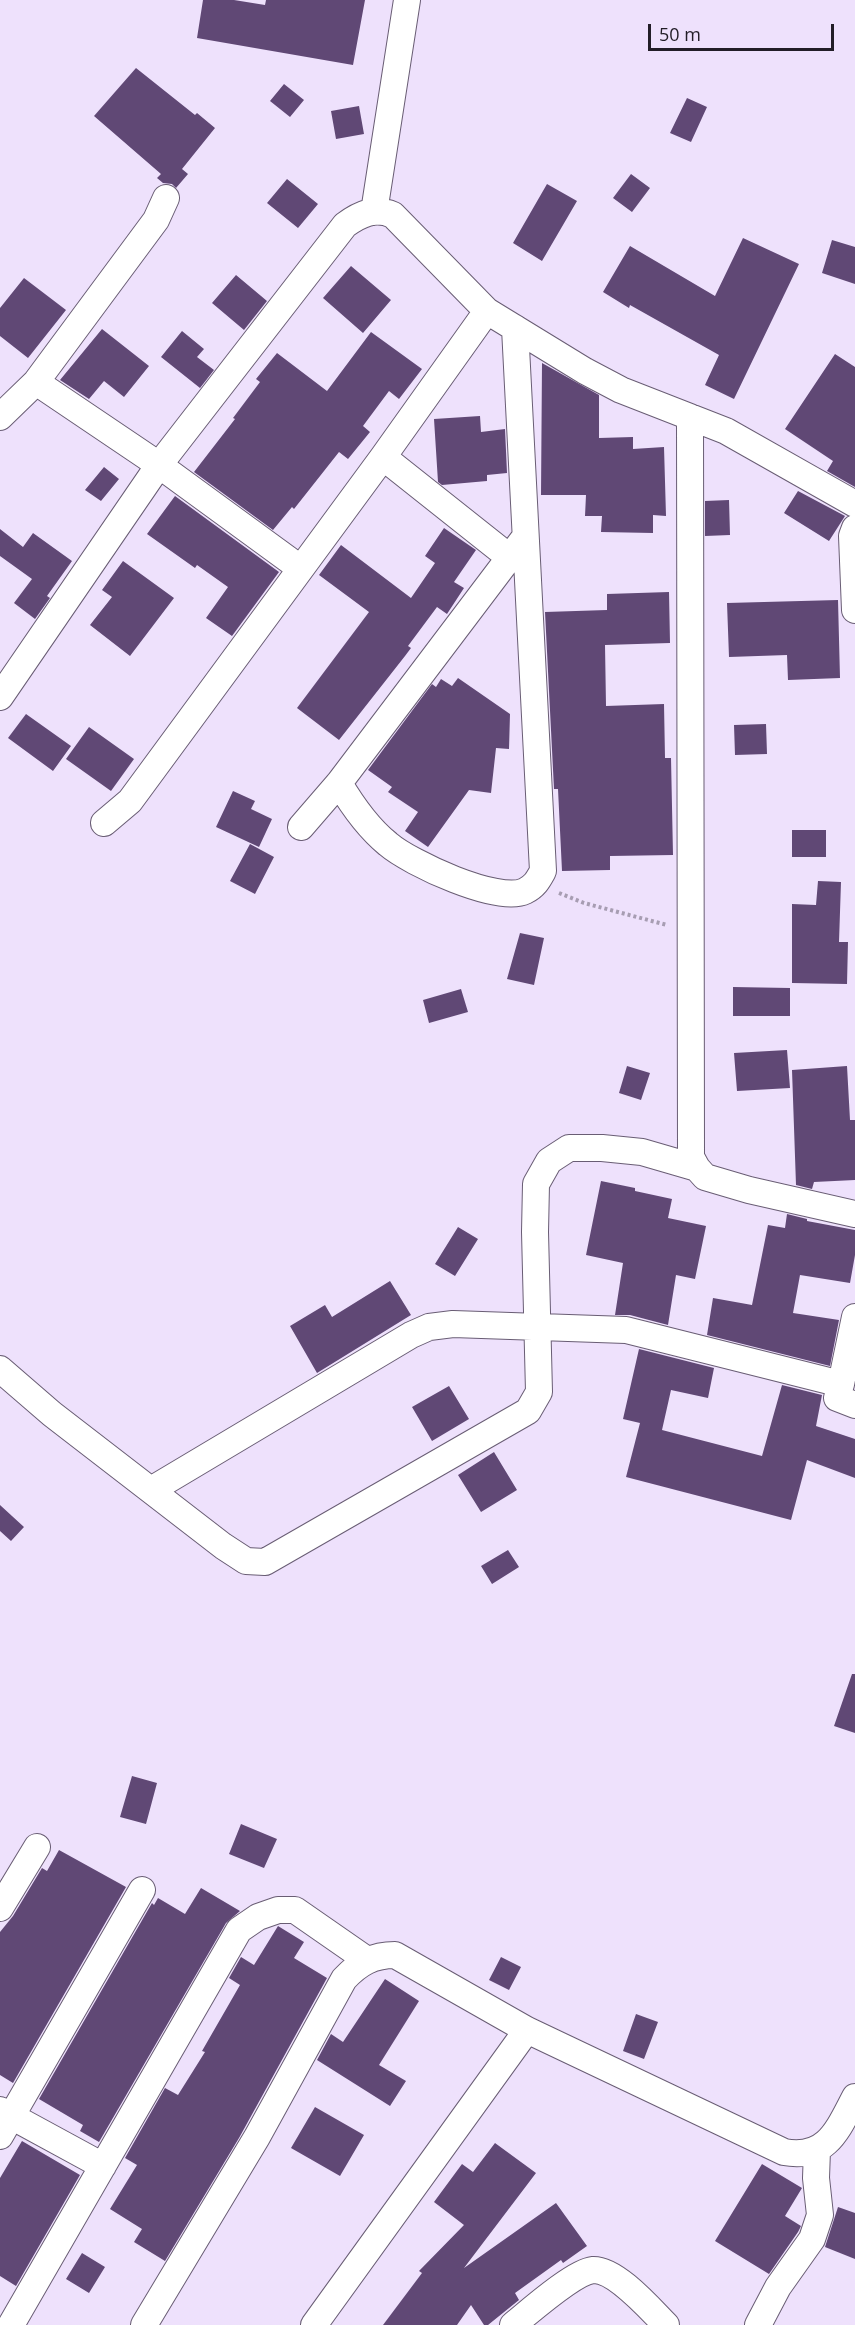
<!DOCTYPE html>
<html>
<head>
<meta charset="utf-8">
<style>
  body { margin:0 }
  #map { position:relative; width:855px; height:2325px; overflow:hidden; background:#eee1fc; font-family:"Open Sans",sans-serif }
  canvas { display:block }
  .scale { position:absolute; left:648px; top:24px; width:186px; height:27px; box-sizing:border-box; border:3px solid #221d27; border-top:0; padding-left:8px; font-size:18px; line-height:21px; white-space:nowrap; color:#221d27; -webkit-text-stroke:4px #eee1fc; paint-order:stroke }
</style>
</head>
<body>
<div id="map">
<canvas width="855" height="2325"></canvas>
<div class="scale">50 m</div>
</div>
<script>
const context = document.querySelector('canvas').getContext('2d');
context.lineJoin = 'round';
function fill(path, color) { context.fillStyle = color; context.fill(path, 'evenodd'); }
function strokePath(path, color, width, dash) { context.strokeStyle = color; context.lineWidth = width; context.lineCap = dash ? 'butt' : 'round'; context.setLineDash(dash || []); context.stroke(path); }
const building = new Path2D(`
  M 203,0 L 234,0 L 265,5 L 266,0 L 365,0 L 353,65 L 197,38 Z
  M 136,68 L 195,115 L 197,113 L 215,128 L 182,169 L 188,174 L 176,188 L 172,184 L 163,183 L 157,178 L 161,174 L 94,116 Z
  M 284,84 L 304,100 L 290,117 L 270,101 Z
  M 687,98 L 707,107 L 691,142 L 670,133 Z
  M 359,106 L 364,134 L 336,139 L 331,111 Z
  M 631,174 L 650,188 L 632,212 L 613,198 Z
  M 287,179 L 318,204 L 298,228 L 267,203 Z
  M 547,184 L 577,201 L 542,261 L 513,243 Z
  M 743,238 L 799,264 L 734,399 L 705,385 L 719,355 L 630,305 L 629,308 L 603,292 L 630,246 L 715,296 Z
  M 832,240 L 855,247 L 855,284 L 822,273 Z
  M 351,266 L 391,300 L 363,333 L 323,298 Z
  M 236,275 L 267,301 L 244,330 L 212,303 Z
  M 24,278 L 66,310 L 28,358 L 0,336 L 0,308 Z
  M 102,329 L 149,366 L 124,397 L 104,381 L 89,399 L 60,380 Z
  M 182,331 L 204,349 L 197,357 L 214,370 L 200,388 L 161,357 Z
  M 371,332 L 422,369 L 399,399 L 389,391 L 363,426 L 370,432 L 348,459 L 339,452 L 294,509 L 292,507 L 273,530 L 194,472 L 235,419 L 233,418 L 260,382 L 256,379 L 277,353 L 327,391 Z
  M 835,354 L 855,367 L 855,487 L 827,471 L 833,461 L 785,429 Z
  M 542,363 L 599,395 L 599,438 L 633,437 L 633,449 L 664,447 L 666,516 L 653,515 L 653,533 L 601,532 L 602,516 L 585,516 L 586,495 L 541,495 Z
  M 480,416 L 481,432 L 505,429 L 507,473 L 487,475 L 487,481 L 442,485 L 438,482 L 434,419 Z
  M 104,467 L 119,479 L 101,501 L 85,490 Z
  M 798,491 L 845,516 L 829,541 L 784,513 Z
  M 175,496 L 279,572 L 232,636 L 206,618 L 228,587 L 197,565 L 195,568 L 147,534 Z
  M 729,500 L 730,535 L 705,536 L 705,501 Z
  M 444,528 L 476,550 L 454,582 L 464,588 L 447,614 L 437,607 L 408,646 L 411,648 L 405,656 L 339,740 L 297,708 L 369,612 L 319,575 L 341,545 L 411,598 L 435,563 L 425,556 Z
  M 0,529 L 23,547 L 33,533 L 72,561 L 47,596 L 50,598 L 35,619 L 14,603 L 32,579 L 0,556 Z
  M 123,561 L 174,598 L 130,656 L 90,625 L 112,597 L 102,590 Z
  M 669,592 L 670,643 L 605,645 L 606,706 L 664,704 L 665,758 L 671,758 L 673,855 L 610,856 L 610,870 L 562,871 L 558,789 L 554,789 L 545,612 L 607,610 L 607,594 Z
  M 838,600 L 840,678 L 788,680 L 787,655 L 729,657 L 727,603 Z
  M 458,678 L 510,714 L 509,749 L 496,748 L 491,793 L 469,790 L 428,847 L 405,831 L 418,812 L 388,792 L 392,787 L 368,770 L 432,684 L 436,687 L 441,679 L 452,686 Z
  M 26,714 L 71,746 L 53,771 L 8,738 Z
  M 766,724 L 767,754 L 735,755 L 734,725 Z
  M 89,727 L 134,759 L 111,791 L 66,759 Z
  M 233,791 L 255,801 L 251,809 L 272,819 L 259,847 L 216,827 Z
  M 792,830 L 826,830 L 826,857 L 792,857 Z
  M 250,844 L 274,857 L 255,894 L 230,881 Z
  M 818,881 L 841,882 L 839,942 L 848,942 L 847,984 L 792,983 L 792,904 L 816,905 Z
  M 520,933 L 544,938 L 534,985 L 507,979 Z
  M 733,987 L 790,988 L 790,1016 L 733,1016 Z
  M 461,989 L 468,1012 L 429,1023 L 423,1000 Z
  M 787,1050 L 790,1088 L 737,1091 L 734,1053 Z
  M 627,1066 L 650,1073 L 641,1100 L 619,1093 Z
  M 847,1066 L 850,1120 L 855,1120 L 855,1180 L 814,1182 L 812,1189 L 796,1185 L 792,1070 Z
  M 601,1181 L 635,1188 L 635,1191 L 672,1199 L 668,1218 L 706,1226 L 695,1279 L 676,1275 L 668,1325 L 630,1315 L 615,1315 L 623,1263 L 586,1255 Z
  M 787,1214 L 807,1219 L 807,1221 L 855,1230 L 855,1255 L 850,1283 L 800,1275 L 793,1313 L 839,1320 L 830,1366 L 707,1335 L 713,1298 L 752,1305 L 768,1225 L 785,1228 Z
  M 458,1227 L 478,1239 L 455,1276 L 435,1264 Z
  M 390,1281 L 411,1315 L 317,1373 L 290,1326 L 325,1305 L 332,1317 Z
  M 639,1349 L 714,1368 L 708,1398 L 671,1390 L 662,1430 L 762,1456 L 782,1385 L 822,1395 L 816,1426 L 855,1439 L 855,1478 L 807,1460 L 791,1520 L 626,1477 L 640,1423 L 623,1419 Z
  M 449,1386 L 469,1419 L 432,1441 L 412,1407 Z
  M 494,1452 L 517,1490 L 481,1512 L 458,1475 Z
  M 0,1505 L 24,1527 L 11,1541 L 0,1531 Z
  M 508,1550 L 519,1567 L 492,1584 L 481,1566 Z
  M 852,1674 L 855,1674 L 855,1733 L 834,1726 Z
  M 132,1776 L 157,1783 L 146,1824 L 120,1817 Z
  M 241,1824 L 277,1839 L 264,1868 L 229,1854 Z
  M 59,1850 L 126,1887 L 13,2083 L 0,2075 L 0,1932 L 13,1916 L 42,1868 L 47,1871 Z
  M 201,1888 L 240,1911 L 226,1923 L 99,2142 L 80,2131 L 83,2125 L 39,2099 L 152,1903 L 154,1905 L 158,1898 L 185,1914 Z
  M 278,1926 L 304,1942 L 294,1958 L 327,1978 L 239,2138 L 165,2261 L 134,2242 L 142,2229 L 110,2209 L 137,2165 L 125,2158 L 165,2088 L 178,2095 L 205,2052 L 202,2051 L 240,1985 L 229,1978 L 241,1957 L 254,1965 Z
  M 501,1957 L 521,1967 L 509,1990 L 489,1980 Z
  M 385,1979 L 419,2001 L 379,2065 L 406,2081 L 390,2106 L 317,2060 L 331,2034 L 343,2042 Z
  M 636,2014 L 658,2022 L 644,2059 L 623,2051 Z
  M 315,2107 L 364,2135 L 340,2176 L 291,2148 Z
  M 22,2141 L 80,2175 L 16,2286 L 0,2276 L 0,2178 Z
  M 495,2143 L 536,2173 L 464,2268 L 556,2203 L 587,2246 L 563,2263 L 561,2260 L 515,2293 L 519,2300 L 488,2325 L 484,2325 L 471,2305 L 457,2325 L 383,2325 L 422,2273 L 419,2271 L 464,2225 L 434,2202 L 462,2164 L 473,2172 Z
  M 762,2164 L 802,2188 L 785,2216 L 801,2226 L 798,2232 L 769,2274 L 715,2241 Z
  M 838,2207 L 855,2213 L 855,2259 L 825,2247 Z
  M 82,2253 L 105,2267 L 89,2293 L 66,2279 Z`);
const path = new Path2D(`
  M 559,893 L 584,903 L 667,925`);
const minor = new Path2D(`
  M 374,212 L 407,0
  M 36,382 L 156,220 L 166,198
  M 0,417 L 36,382 L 159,465 L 300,568
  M 690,417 L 691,1157 L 697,1168 L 705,1177 L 749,1190 L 855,1214
  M 383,457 L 509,557
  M 855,528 L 852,536 L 855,610
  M 0,697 L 159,465 L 345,225 C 360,214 375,207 393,215 L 487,311 L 585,371 L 621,390 L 726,431 L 855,504
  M 339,783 C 352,805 367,827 388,844 C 410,863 498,904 525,891 C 535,886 538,880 543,871 L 515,328
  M 104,823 L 130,801 L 383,457 L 487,311
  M 301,827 L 339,783 L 525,537
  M 0,1369 L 52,1414 L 223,1546 L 246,1561 L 265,1562 L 528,1411 L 539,1392 L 535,1232 L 536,1184 L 549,1161 L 569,1148 L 602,1148 L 642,1152 L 697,1168
  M 841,1384 L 855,1317
  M 151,1490 L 411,1335 L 429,1327 L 453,1324 L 626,1330 L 841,1384 L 837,1398 L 855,1405
  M 0,1908 L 37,1847
  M 0,2110 L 103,2166
  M 0,2136 L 142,1890
  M 11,2325 L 239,1930 L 258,1917 L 278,1910 L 295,1910 L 367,1960
  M 144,2325 L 257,2137 L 344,1979 C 359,1963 373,1955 395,1955 L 527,2030 L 784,2152 C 827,2160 838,2129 855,2097
  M 314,2325 L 527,2030
  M 513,2325 C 529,2312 574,2272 593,2270 C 616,2269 651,2310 666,2325
  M 758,2325 L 778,2287 L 812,2239 L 820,2215 L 816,2178 L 817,2150`);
fill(building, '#604875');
strokePath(minor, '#695d74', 28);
strokePath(path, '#a79db2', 4, [3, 3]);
strokePath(minor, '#fff', 26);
</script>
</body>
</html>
